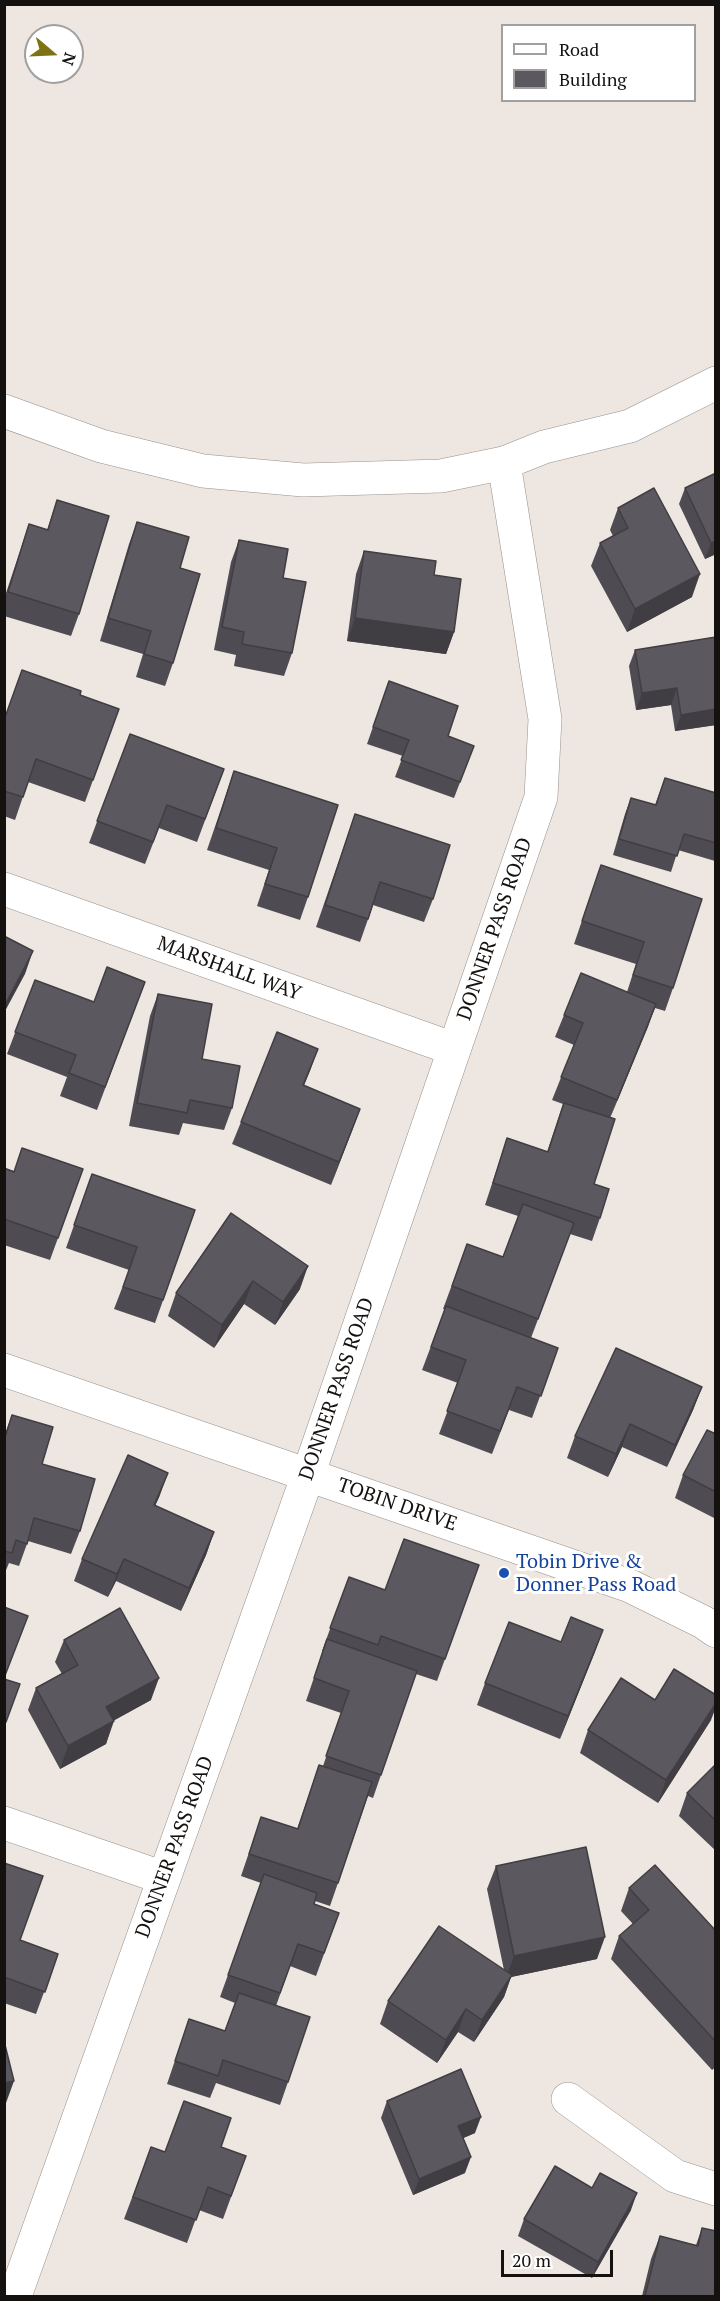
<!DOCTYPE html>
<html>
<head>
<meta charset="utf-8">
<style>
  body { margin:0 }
  #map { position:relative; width:720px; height:2301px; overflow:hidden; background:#eee6e0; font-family:"PT Serif",serif }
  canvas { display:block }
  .frame { position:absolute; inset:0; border:6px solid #14110f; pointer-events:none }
  .legend { position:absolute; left:501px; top:24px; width:195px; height:78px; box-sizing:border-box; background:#fff; border:2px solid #a1a09f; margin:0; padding:8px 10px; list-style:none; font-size:18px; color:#14110f }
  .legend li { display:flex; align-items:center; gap:12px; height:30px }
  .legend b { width:30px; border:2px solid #a1a09f }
  .north { position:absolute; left:24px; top:24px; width:60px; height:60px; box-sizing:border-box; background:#fff; border:2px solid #a1a09f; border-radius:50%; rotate:109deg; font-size:16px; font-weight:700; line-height:24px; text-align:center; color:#14110f }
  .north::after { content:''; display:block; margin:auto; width:21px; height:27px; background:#7e7212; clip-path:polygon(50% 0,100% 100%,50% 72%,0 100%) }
  .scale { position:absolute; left:501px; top:2250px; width:112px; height:27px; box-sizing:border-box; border:3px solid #14110f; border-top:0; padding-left:8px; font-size:18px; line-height:21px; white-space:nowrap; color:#14110f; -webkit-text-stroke:4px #fff; paint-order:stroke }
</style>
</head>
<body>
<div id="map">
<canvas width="720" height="2301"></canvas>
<div class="frame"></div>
<ul class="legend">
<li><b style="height:8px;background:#fff"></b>Road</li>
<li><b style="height:16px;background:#5b585f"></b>Building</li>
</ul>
<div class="north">N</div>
<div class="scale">20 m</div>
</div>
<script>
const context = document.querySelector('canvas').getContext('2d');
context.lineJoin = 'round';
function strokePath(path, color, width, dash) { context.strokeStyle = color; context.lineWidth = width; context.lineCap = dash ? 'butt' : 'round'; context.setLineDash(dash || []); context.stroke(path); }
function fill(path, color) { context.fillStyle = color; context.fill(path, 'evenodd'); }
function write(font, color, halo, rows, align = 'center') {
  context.font = font + ' "PT Serif",serif'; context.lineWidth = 6; context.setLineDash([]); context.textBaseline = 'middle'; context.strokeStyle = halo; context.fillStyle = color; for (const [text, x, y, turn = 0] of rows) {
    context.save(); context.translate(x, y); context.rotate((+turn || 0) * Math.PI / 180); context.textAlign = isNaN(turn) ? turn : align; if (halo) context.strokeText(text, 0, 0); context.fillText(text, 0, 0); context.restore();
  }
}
const street = new Path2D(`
  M 4,411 L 101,446 L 203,471 L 303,480 L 441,476 L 504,463
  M 4,889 L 454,1049
  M 4,1370 L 308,1475 L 15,2296
  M 4,1823 L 164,1878
  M 568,2099 L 675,2176 L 716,2189`);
const secondary = new Path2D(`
  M 716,383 L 630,426 L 544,447 L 504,463 L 545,719 L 541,797 L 308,1475 L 630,1586 L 703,1622 L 716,1631`);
const wall = new Path2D(`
  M 716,473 L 716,554 L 705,559 L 679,504 L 685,488 Z
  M 57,500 L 79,614 L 71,636 L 4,616 L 4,599 L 29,524 L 47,530 Z
  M 618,508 L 692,597 L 627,632 L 591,566 L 600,543 L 613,536 L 610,530 Z
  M 137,522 L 180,568 L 173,663 L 165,686 L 136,677 L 143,654 L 100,641 L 129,544 Z
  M 239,540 L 283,578 L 292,653 L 284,676 L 234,666 L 236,655 L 214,650 L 231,562 Z
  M 364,551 L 434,575 L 454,632 L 446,654 L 347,641 L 356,574 Z
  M 716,637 L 716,725 L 675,731 L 671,705 L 636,710 L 629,666 L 635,650 Z
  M 389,681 L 448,736 L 474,746 L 454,798 L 395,777 L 403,756 L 367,744 Z
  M 80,695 L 119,709 L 85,802 L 28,782 L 15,820 L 4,816 L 4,719 Z
  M 130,734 L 224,769 L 197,842 L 159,828 L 145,864 L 89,843 Z
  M 234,771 L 308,897 L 300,920 L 257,906 L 269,870 L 207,850 Z
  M 665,778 L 716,793 L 715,861 L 678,850 L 671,872 L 613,855 L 625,814 L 631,798 L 655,805 Z
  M 355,814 L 433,899 L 424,922 L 373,905 L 360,942 L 316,927 Z
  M 601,865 L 673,988 L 665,1011 L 655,1008 L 610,1118 L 594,1184 L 600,1218 L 592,1241 L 570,1234 L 531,1338 L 558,1348 L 532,1418 L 509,1410 L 492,1454 L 439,1434 L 458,1383 L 422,1370 L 445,1309 L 443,1309 L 467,1244 L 503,1257 L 518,1216 L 485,1205 L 507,1138 L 547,1152 L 563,1104 L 552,1100 L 574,1045 L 555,1037 L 564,1015 L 627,992 L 636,964 L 574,944 Z
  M 35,980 L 94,1002 L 145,982 L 97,1110 L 60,1096 L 67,1077 L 7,1054 Z
  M 158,994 L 232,1108 L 224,1130 L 183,1123 L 179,1135 L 129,1126 L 150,1016 Z
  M 318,1049 L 304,1085 L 360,1109 L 331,1185 L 232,1144 L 241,1122 Z
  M 4,1168 L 14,1171 L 83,1169 L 50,1260 L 4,1245 Z
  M 92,1174 L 195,1210 L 155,1323 L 114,1309 L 129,1270 L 66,1248 Z
  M 231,1213 L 300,1289 L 275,1325 L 244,1304 L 214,1348 L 168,1316 L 176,1293 Z
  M 702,1387 L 693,1410 L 667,1467 L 622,1447 L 608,1477 L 567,1458 L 575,1436 Z
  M 12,1415 L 42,1464 L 80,1531 L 71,1554 L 28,1541 L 19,1566 L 9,1563 L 4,1575 L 4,1436 Z
  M 716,1434 L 716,1519 L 675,1498 L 683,1475 Z
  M 160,1495 L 155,1506 L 214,1532 L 206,1555 L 181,1611 L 116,1581 L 108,1597 L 74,1581 L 82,1559 Z
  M 479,1565 L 437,1681 L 416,1674 L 373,1798 L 368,1796 L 330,1906 L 315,1901 L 314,1904 L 339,1913 L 316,1976 L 290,1966 L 276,2006 L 288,2082 L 280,2105 L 216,2083 L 210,2098 L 167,2084 L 189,2019 L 225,2031 L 235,2003 L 220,1997 L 261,1883 L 241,1876 L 261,1817 L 297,1829 L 319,1765 L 323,1766 L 341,1713 L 306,1701 L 323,1651 L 322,1651 L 349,1577 L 385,1590 Z
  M 603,1630 L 560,1739 L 477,1705 L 485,1683 L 561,1642 Z
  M 64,1640 L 151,1700 L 113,1721 L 106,1744 L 60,1769 L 28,1710 L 36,1688 L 62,1674 L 55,1662 Z
  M 711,1720 L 658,1803 L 580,1753 L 588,1730 Z
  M 716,1764 L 716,1851 L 679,1816 L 687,1793 Z
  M 4,1863 L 20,1940 L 58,1954 L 36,2014 L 4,2003 Z
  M 496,1866 L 597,1959 L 511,1977 L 504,1997 L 474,2042 L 458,2032 L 437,2063 L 380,2024 L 388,2001 L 504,1970 L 487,1889 Z
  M 629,1888 L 716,1931 L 716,2067 L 712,2070 L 611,1959 L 619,1936 L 633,1924 L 621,1911 Z
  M 387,2101 L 475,2133 L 463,2138 L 465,2173 L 413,2195 L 381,2118 Z
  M 151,2147 L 165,2152 L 221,2147 L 246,2156 L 223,2219 L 199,2210 L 187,2243 L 124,2219 Z
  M 631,2210 L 592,2278 L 518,2236 L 524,2219 Z
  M 702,2228 L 716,2296 L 642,2296 L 651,2259 L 660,2236 L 696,2245 Z`);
const shadedWall = new Path2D(`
  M 716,541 L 716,554 L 705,559 L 711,543 Z
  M 700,574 L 692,597 L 627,632 L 635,609 Z
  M 355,618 L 454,632 L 446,654 L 347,641 Z
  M 677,688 L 671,705 L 636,710 L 642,693 Z
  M 716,709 L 716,725 L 675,731 L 681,715 Z
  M 33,951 L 25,974 L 4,1013 L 4,1007 Z
  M 656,1004 L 648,1027 L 608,1123 L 617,1100 Z
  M 318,1049 L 310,1071 L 295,1107 L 303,1085 Z
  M 360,1109 L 352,1131 L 331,1185 L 339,1162 Z
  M 308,1266 L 300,1289 L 275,1325 L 283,1302 Z
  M 253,1281 L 244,1304 L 214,1348 L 222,1325 Z
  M 702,1387 L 693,1410 L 667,1467 L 675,1445 Z
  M 630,1424 L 622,1447 L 608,1477 L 616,1454 Z
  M 168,1473 L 160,1495 L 145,1528 L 154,1505 Z
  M 214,1532 L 206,1555 L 181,1611 L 189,1588 Z
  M 124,1559 L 116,1581 L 108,1597 L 117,1574 Z
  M 603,1630 L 595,1652 L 560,1739 L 568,1716 Z
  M 159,1678 L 151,1700 L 98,1729 L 106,1707 Z
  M 716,1703 L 716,1707 L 711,1720 L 658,1803 L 666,1780 Z
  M 114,1721 L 106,1744 L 60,1769 L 68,1746 Z
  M 605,1937 L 597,1959 L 511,1977 L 504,1997 L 474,2042 L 482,2020 L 506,1978 L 514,1956 Z
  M 466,2009 L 458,2032 L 437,2063 L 446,2040 Z
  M 14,2081 L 6,2103 L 4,2104 L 4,2083 Z
  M 481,2117 L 475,2133 L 452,2143 L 458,2126 Z
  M 471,2157 L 465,2173 L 413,2195 L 419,2179 Z
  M 637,2193 L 631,2210 L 592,2278 L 598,2262 Z`);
const building = new Path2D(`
  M 716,473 L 716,541 L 711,543 L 685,488 Z
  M 654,488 L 700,574 L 635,609 L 600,543 L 628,528 L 618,508 Z
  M 57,500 L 109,516 L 79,614 L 8,592 L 29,524 L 48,530 Z
  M 137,522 L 189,537 L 180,568 L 200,574 L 173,663 L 144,654 L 151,631 L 108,618 Z
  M 239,540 L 288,549 L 283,578 L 306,582 L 292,653 L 242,644 L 244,632 L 222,627 Z
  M 364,551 L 436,561 L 434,575 L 461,579 L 454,632 L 355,618 Z
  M 716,637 L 716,709 L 681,715 L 677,688 L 642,693 L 635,650 Z
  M 22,670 L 81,691 L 80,695 L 119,709 L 93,780 L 36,759 L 23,797 L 4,791 L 4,720 Z
  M 389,681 L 458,706 L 448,736 L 474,746 L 460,782 L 401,760 L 409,740 L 373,727 Z
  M 130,734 L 224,769 L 205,819 L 167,805 L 153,842 L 97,821 Z
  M 234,771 L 338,805 L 308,897 L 265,884 L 277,848 L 216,828 Z
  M 665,778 L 716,793 L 716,843 L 684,834 L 677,856 L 619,839 L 631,798 L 656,805 Z
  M 355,814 L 450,845 L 433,899 L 380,882 L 368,919 L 325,905 Z
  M 601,865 L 702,899 L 673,988 L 633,975 L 644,942 L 582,921 Z
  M 4,936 L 33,951 L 4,1007 Z
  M 107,967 L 145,982 L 105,1087 L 69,1073 L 76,1055 L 15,1032 L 35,980 L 94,1002 Z
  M 581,973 L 656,1004 L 617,1100 L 561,1077 L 583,1023 L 564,1015 Z
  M 158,994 L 212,1004 L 202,1059 L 240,1066 L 232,1108 L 190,1100 L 187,1113 L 137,1103 Z
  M 277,1032 L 318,1049 L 303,1085 L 360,1109 L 339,1162 L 241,1122 Z
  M 564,1103 L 615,1119 L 594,1184 L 609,1189 L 600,1218 L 493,1183 L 507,1138 L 548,1152 Z
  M 22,1148 L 83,1169 L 58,1238 L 4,1219 L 4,1168 L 14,1172 Z
  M 92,1174 L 195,1210 L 163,1300 L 123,1287 L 137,1247 L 74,1225 Z
  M 523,1204 L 574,1223 L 538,1319 L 452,1286 L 467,1244 L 503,1257 Z
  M 231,1213 L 308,1266 L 283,1302 L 253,1281 L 222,1325 L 176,1293 Z
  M 446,1306 L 558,1348 L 541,1396 L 517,1387 L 500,1431 L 447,1411 L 466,1360 L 431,1347 Z
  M 616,1348 L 702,1387 L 675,1445 L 630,1424 L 616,1454 L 575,1436 Z
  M 12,1415 L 53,1427 L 42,1464 L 95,1479 L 80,1531 L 34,1518 L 27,1544 L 16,1540 L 12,1553 L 4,1551 L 4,1441 Z
  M 707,1430 L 716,1434 L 716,1492 L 683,1475 Z
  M 128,1455 L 168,1473 L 154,1505 L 214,1532 L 189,1588 L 124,1559 L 117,1574 L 82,1559 Z
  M 404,1539 L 479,1565 L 445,1659 L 381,1636 L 378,1645 L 330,1628 L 349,1577 L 385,1590 Z
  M 4,1607 L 28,1616 L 4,1678 Z
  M 120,1608 L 159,1678 L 106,1707 L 114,1721 L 68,1746 L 36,1688 L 78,1665 L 64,1640 Z
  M 571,1617 L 603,1630 L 568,1716 L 485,1683 L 509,1622 L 561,1642 Z
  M 327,1639 L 417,1671 L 381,1775 L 326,1756 L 349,1691 L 314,1678 Z
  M 674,1669 L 716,1695 L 716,1703 L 666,1780 L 588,1730 L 621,1678 L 655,1700 Z
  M 4,1679 L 20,1684 L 6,1722 L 4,1721 Z
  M 716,1764 L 716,1821 L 687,1793 Z
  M 319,1765 L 372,1782 L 338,1883 L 249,1854 L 261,1817 L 298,1829 Z
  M 586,1847 L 605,1937 L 514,1956 L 496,1866 Z
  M 4,1863 L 43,1876 L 20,1940 L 58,1954 L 45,1992 L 4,1977 Z
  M 655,1865 L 716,1931 L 716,2042 L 619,1936 L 649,1910 L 629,1888 Z
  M 264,1874 L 317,1893 L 314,1904 L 339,1913 L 324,1953 L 298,1944 L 280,1993 L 228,1975 Z
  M 439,1926 L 512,1975 L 482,2020 L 466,2009 L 446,2040 L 388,2001 Z
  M 239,1993 L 310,2017 L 288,2082 L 223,2060 L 218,2076 L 175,2061 L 189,2019 L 225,2031 Z
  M 4,2041 L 14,2081 L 4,2083 Z
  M 461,2069 L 481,2117 L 458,2126 L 471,2157 L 419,2179 L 387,2101 Z
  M 184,2101 L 231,2118 L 221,2147 L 246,2156 L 231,2196 L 208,2187 L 196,2220 L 133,2197 L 151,2147 L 165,2152 Z
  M 555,2166 L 592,2188 L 600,2173 L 637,2193 L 598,2262 L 524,2219 Z
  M 702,2228 L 716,2231 L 716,2296 L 645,2296 L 660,2236 L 698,2246 Z`);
const markers = [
  [504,1573,6,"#1a4fb4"]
];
const streetNames = [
  ["DONNER PASS ROAD",495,929,-71],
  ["MARSHALL WAY",229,969,20],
  ["DONNER PASS ROAD",337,1389,-71],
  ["TOBIN DRIVE",397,1505,19],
  ["DONNER PASS ROAD",175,1847,-70]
];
const transitNames = [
  ["Tobin Drive &",516,1562],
  ["Donner Pass Road",516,1585]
];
strokePath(street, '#99918b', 34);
strokePath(secondary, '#99918b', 34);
strokePath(street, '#fff', 33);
strokePath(secondary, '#fff', 33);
fill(wall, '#4e4c52');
fill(shadedWall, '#403e42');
fill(building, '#5b585f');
strokePath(building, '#403e42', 1.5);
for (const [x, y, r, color] of markers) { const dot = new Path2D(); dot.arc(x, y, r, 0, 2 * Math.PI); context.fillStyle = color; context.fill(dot); strokePath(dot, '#fff', 2); }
write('20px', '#14110f', '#fff', streetNames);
write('20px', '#164399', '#fff', transitNames, 'left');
</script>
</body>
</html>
